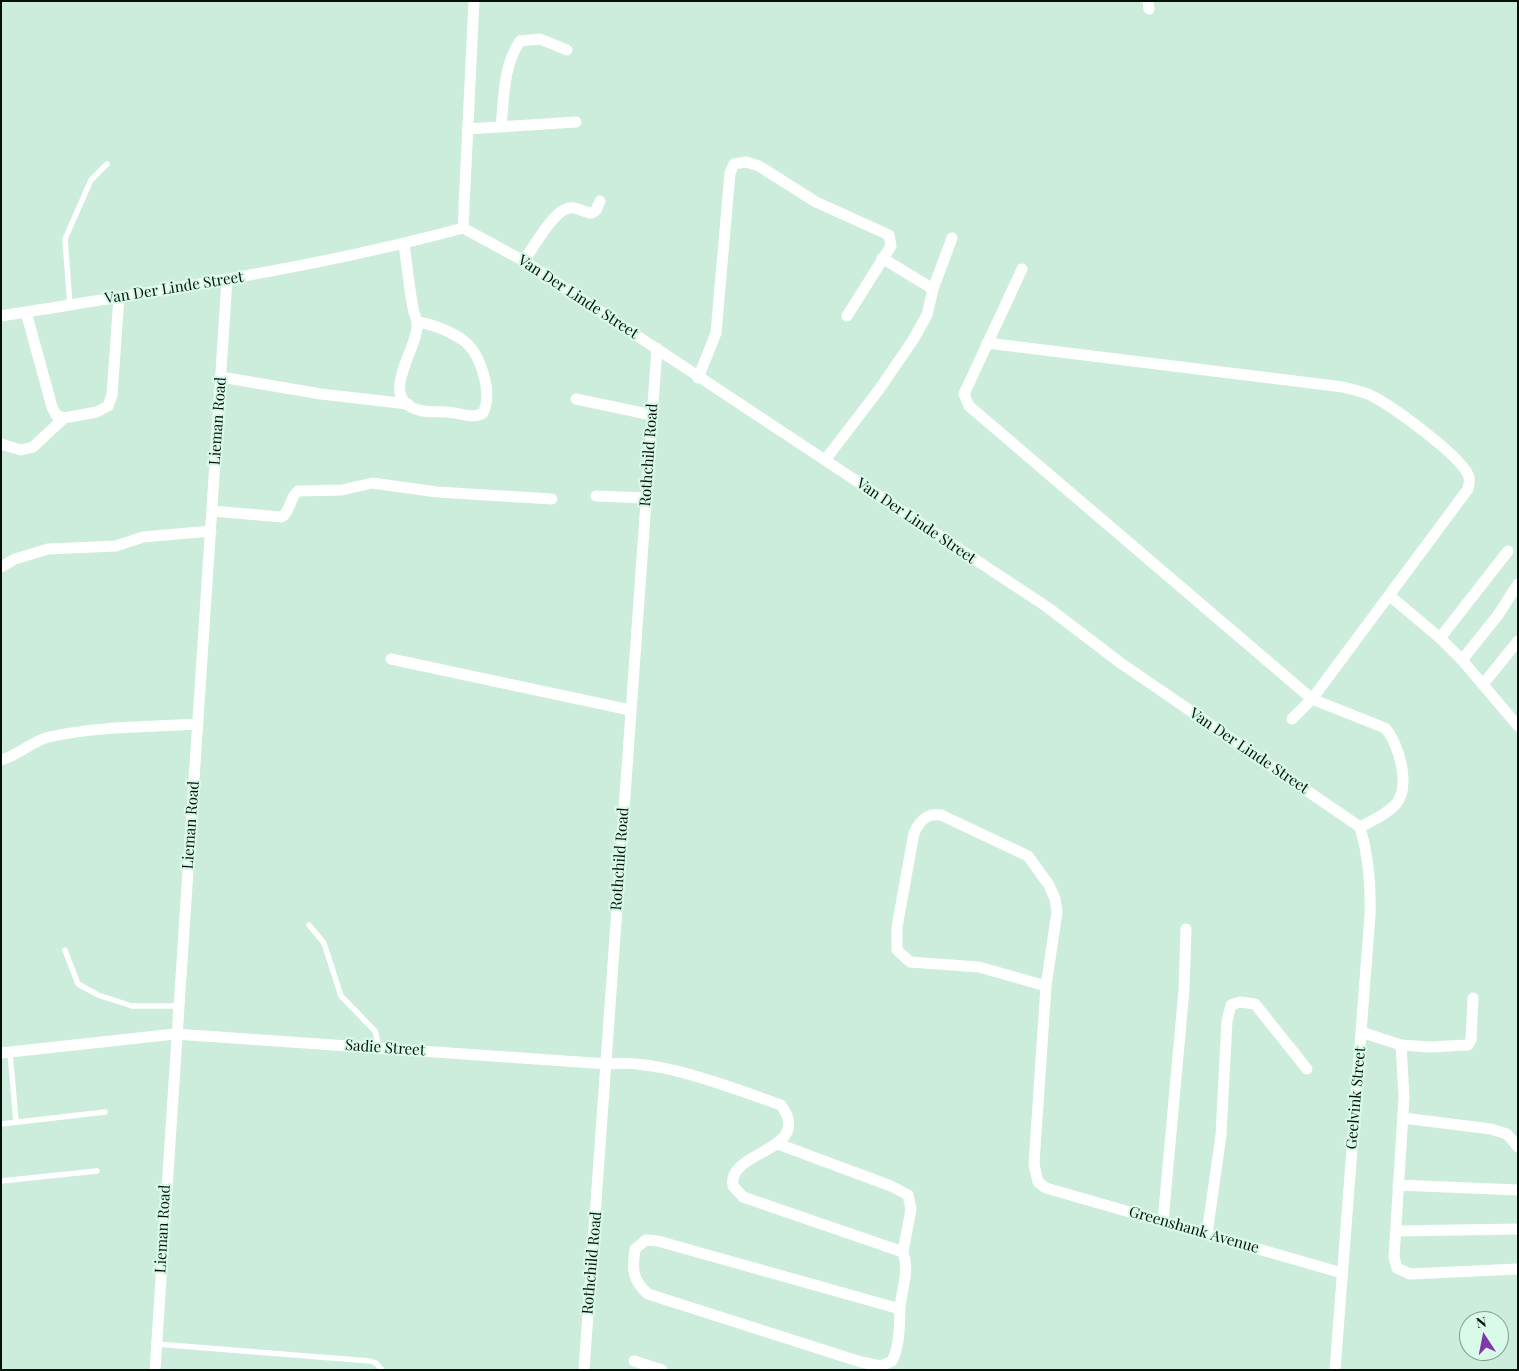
<!DOCTYPE html>
<html>
<head>
<meta charset="utf-8">
<style>
  body { margin:0 }
  #map { position:relative; width:1519px; height:1371px; overflow:hidden; background:#ccecdc; font-family:"Playfair Display",serif }
  canvas { display:block }
  .frame { position:absolute; inset:0; border:2px solid #05100b; pointer-events:none }
  .north { position:absolute; left:1459px; top:1311px; width:50px; height:50px; box-sizing:border-box; background:#d9fae9; border:1px solid #849c90; border-radius:50%; rotate:349deg; font-size:14px; font-weight:700; line-height:20px; text-align:center; color:#05100b }
  .north::after { content:''; display:block; margin:auto; width:18px; height:22px; background:#8138aa; clip-path:polygon(50% 0,100% 100%,50% 72%,0 100%) }
</style>
</head>
<body>
<div id="map">
<canvas width="1519" height="1371"></canvas>
<div class="frame"></div>
<div class="north">N</div>
</div>
<script>
const context = document.querySelector('canvas').getContext('2d');
context.lineJoin = 'round';
function strokePath(path, color, width, dash) { context.strokeStyle = color; context.lineWidth = width; context.lineCap = dash ? 'butt' : 'round'; context.setLineDash(dash || []); context.stroke(path); }
function write(font, color, halo, rows, align = 'center') {
  context.font = font + ' "Playfair Display",serif'; context.lineWidth = 4.5; context.setLineDash([]); context.textBaseline = 'middle'; context.strokeStyle = halo; context.fillStyle = color; for (const [text, x, y, turn = 0] of rows) {
    context.save(); context.translate(x, y); context.rotate((+turn || 0) * Math.PI / 180); context.textAlign = isNaN(turn) ? turn : align; if (halo) context.strokeText(text, 0, 0); context.fillText(text, 0, 0); context.restore();
  }
}
const service = new Path2D(`
  M 70,305 L 65,239 L 91,180 L 107,164
  M 309,925 L 324,943 L 341,996 L 375,1031 L 379,1047
  M 65,950 L 78,984 L 98,995 L 132,1006 L 177,1006
  M 10,1052 L 16,1122
  M 1,1124 L 105,1112
  M 1,1181 L 97,1171
  M 156,1344 L 370,1361 L 376,1363 L 382,1370`);
const minor = new Path2D(`
  M 474,1 L 463,228 L 524,261 L 1047,607 L 1122,664 L 1360,827
  M 1148,1 L 1149,9
  M 501,127 C 504,98 503,66 520,41 L 540,39 L 567,50
  M 467,129 L 576,122
  M 404,244 C 407,265 409,287 413,308 C 413,313 417,318 417,323 C 420,347 375,399 419,410 C 427,413 438,411 446,412 C 458,412 472,420 483,413 C 493,394 481,354 464,341 C 452,332 433,324 417,322
  M 882,258 L 933,289
  M 524,261 C 533,248 553,211 569,208 C 577,206 584,213 592,213 L 596,210 L 600,201
  M 1022,269 L 964,394 L 969,406 L 1312,699 L 1385,728 C 1399,743 1411,786 1396,804 C 1386,815 1373,820 1360,827
  M 26,312 L 52,407 L 56,415 L 64,418 L 97,412 L 108,406 L 112,395 L 119,297
  M 1,316 C 156,291 312,269 463,228
  M 987,343 L 1343,387 C 1352,390 1363,391 1372,396 C 1392,406 1463,457 1469,477 C 1470,481 1469,485 1468,489 L 1312,699 L 1292,719
  M 221,377 L 321,394 L 408,404
  M 698,378 L 716,333 L 730,173 L 734,164 L 746,162 L 759,166 L 816,202 L 889,235 L 891,246 L 847,316
  M 576,399 L 652,415
  M 1,444 L 21,450 L 33,447 L 64,418
  M 825,460 L 878,391 L 913,340 L 927,315 L 933,289 L 952,238
  M 596,496 L 646,498
  M 212,511 L 282,517 C 291,511 289,498 298,491 L 342,490 L 372,483 L 437,492 L 552,499
  M 1,567 L 15,559 L 48,549 L 116,546 L 143,537 L 211,531
  M 1390,596 L 1440,638 L 1462,660 L 1518,726
  M 1440,638 L 1508,551
  M 391,659 L 630,710
  M 1462,660 L 1498,615 L 1518,584
  M 1484,683 L 1518,641
  M 1,760 C 19,755 32,741 49,737 C 98,726 149,727 198,724
  M 1046,986 L 979,967 L 910,962 L 897,950 L 897,927 L 914,833 C 920,821 926,813 941,815 L 1028,856 L 1049,885 L 1055,899 L 1057,912 L 1046,986 L 1034,1164 L 1038,1182 L 1046,1188 L 1342,1273
  M 1361,1032 L 1401,1045 L 1404,1097 L 1394,1257 L 1397,1268 L 1410,1274 L 1518,1269
  M 1401,1045 L 1429,1047 L 1468,1045 L 1471,1040 L 1473,998
  M 1,1053 L 175,1034 L 608,1064 C 657,1058 733,1088 781,1105 C 815,1152 726,1150 733,1186 L 743,1197 L 903,1252 C 910,1273 901,1289 900,1310 C 899,1328 900,1345 892,1361 L 881,1366 L 861,1362 L 648,1294 C 632,1280 632,1269 635,1249 L 646,1240 L 658,1241 L 900,1309
  M 1403,1118 L 1491,1129 L 1507,1134 L 1518,1147
  M 778,1144 L 891,1186 L 908,1195 L 911,1209 L 903,1252
  M 1398,1185 L 1518,1190
  M 1163,1221 L 1184,990 L 1186,929
  M 1396,1231 L 1518,1229
  M 1207,1234 L 1221,1135 L 1227,1021 L 1231,1005 L 1240,1002 L 1255,1004 L 1307,1069
  M 634,1361 L 662,1370
  M 155,1370 C 177,1006 204,643 227,280
  M 584,1370 C 611,1029 632,688 657,348
  M 1335,1370 L 1370,915 C 1371,884 1369,857 1360,827`);
const streetNames = [
  ["Van Der Linde Street",174,288,-9],
  ["Van Der Linde Street",578,297,33],
  ["Lieman Road",218,421,-86],
  ["Rothchild Road",649,455,-86],
  ["Van Der Linde Street",916,521,34],
  ["Van Der Linde Street",1249,751,34],
  ["Lieman Road",191,825,-86],
  ["Rothchild Road",620,859,-86],
  ["Sadie Street",385,1048,4],
  ["Geelvink Street",1356,1098,-85],
  ["Lieman Road",163,1229,-87],
  ["Greenshank Avenue",1194,1230,16],
  ["Rothchild Road",592,1263,-85]
];
strokePath(service, '#fff', 5.5);
strokePath(minor, '#fff', 11);
write('15px', '#05100b', '#d9fae9', streetNames);
</script>
</body>
</html>
